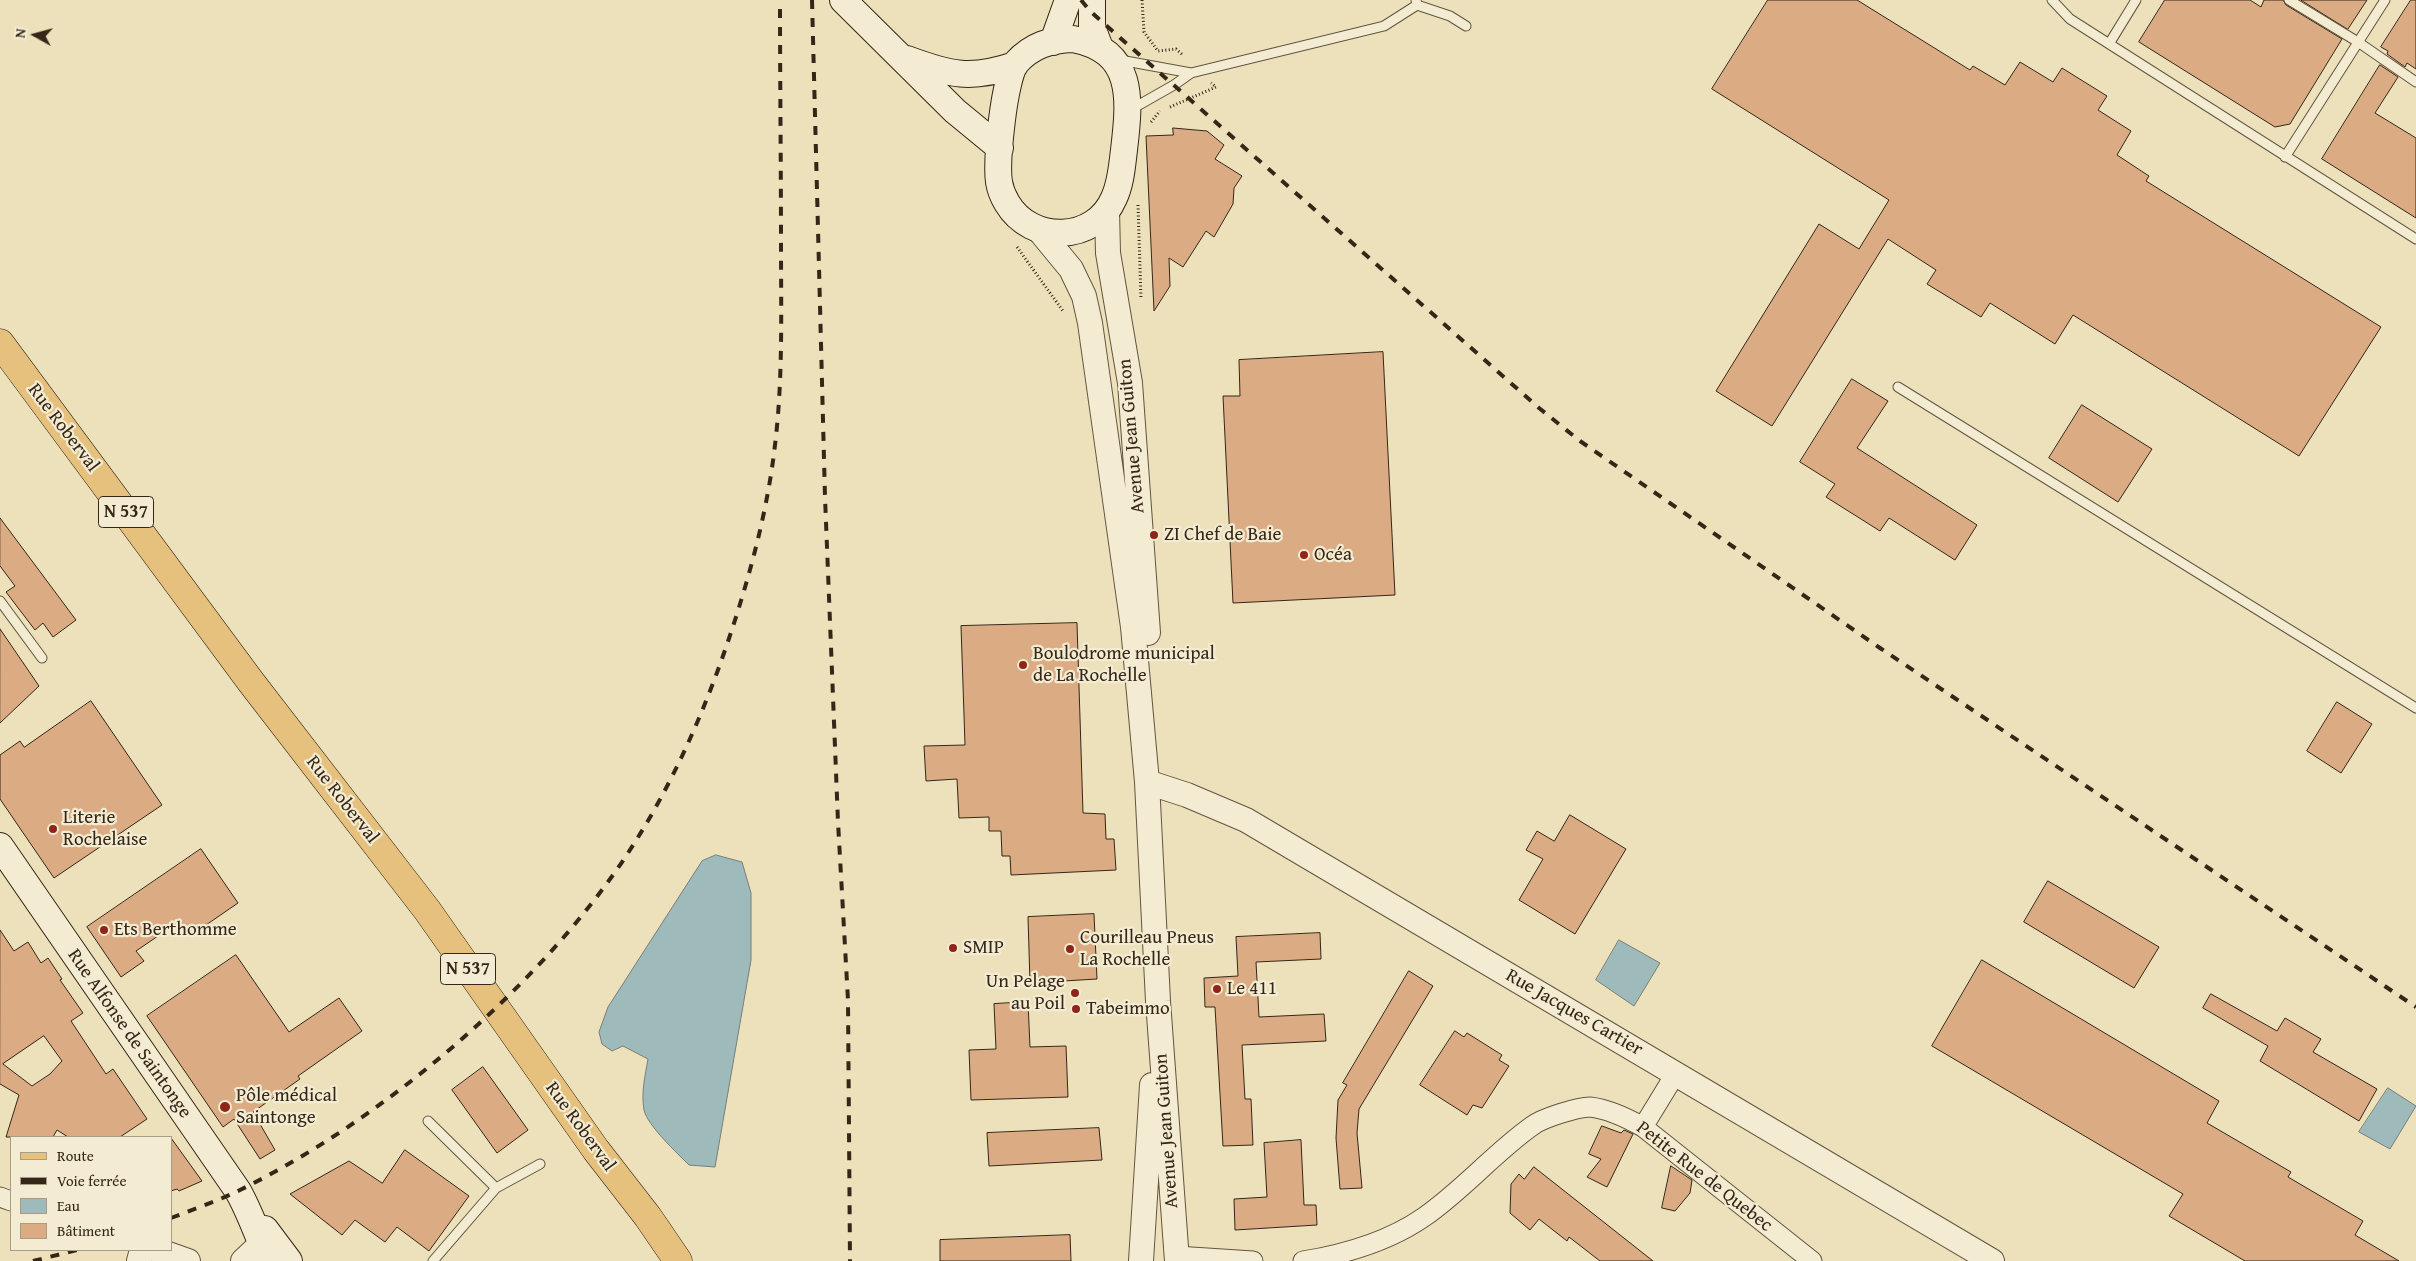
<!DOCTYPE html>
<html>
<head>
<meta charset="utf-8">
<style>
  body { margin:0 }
  #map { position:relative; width:2416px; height:1261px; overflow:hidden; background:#ece1ba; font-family:"Gentium Book Plus",serif }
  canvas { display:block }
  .legend { position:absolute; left:10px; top:1136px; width:162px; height:115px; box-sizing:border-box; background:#f3ecd2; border:1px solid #a79d87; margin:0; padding:6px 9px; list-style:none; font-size:15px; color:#352617 }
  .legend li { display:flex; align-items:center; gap:10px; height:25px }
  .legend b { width:25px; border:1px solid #a79d87 }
  .north { position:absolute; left:10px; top:10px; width:50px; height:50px; -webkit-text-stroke:4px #f3ecd2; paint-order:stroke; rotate:277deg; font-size:14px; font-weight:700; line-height:20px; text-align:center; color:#352617 }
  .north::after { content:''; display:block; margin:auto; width:18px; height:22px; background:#352617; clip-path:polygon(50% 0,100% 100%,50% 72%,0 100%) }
</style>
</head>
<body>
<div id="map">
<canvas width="2416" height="1261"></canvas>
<ul class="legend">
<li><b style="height:6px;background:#e6c07d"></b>Route</li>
<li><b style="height:6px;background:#352617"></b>Voie ferrée</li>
<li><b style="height:14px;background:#9fbabb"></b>Eau</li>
<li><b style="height:14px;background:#dbab84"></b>Bâtiment</li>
</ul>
<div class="north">N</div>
</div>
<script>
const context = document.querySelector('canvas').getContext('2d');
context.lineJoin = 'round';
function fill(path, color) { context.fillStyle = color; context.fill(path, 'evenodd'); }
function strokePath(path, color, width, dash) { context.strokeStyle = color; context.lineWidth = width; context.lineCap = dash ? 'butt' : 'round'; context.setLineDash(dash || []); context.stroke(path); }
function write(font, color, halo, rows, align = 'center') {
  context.font = font + ' "Gentium Book Plus",serif'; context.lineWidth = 4.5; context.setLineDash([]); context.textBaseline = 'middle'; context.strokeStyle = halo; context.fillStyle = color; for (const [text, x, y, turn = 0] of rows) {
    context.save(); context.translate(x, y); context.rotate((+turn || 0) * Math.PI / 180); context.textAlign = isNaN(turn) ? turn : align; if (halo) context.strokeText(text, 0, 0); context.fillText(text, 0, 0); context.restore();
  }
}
const water = new Path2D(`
  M 716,855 L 742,862 L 751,893 L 751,960 L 715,1167 L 689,1165 C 678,1154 647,1125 644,1110 C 641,1093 645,1076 648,1059 L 623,1046 L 612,1051 L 602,1044 L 599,1032 L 608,1007 L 702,861 Z
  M 1619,940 L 1660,963 L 1634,1006 L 1596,980 Z
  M 2388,1088 L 2416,1106 L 2390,1149 L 2359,1132 Z`);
const building = new Path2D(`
  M 1768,0 L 1857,0 L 1970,70 L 1973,66 L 2005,85 L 2020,62 L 2053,82 L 2062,68 L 2107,96 L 2098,110 L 2131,131 L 2117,155 L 2149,176 L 2146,181 L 2381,327 L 2299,456 L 2073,315 L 2055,344 L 1990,303 L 1981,317 L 1927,284 L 1936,270 L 1888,239 L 1772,426 L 1716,391 L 1819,224 L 1859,249 L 1889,200 L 1712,89 Z
  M 2165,0 L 2250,0 L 2261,7 L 2264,0 L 2283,0 L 2286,5 L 2342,39 L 2290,124 L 2275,127 L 2139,42 Z
  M 2301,0 L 2367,0 L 2348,29 Z
  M 2411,0 L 2416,0 L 2416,69 L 2407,63 L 2405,67 L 2387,54 L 2388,51 L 2381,47 Z
  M 2380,65 L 2398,77 L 2375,113 L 2416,138 L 2416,218 L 2322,159 Z
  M 1173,128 L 1207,131 L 1224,145 L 1215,159 L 1242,176 L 1234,188 L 1233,204 L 1214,237 L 1206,231 L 1183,267 L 1169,258 L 1170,286 L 1154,311 L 1146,136 L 1173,135 Z
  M 1383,352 L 1395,595 L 1233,603 L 1223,396 L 1240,396 L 1239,360 Z
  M 1852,379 L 1888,401 L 1857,448 L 1977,525 L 1955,560 L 1889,518 L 1880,531 L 1826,497 L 1835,484 L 1800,462 Z
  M 2082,405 L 2152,449 L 2118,502 L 2049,458 Z
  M 0,518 L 76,620 L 53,637 L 43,623 L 35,630 L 6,592 L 15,586 L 0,566 Z
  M 1077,623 L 1083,813 L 1105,814 L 1106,839 L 1114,839 L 1116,870 L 1011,875 L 1010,856 L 1002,856 L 1001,831 L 989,831 L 989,817 L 959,818 L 957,779 L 926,781 L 924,746 L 965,745 L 961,626 Z
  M 0,629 L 39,686 L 0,723 Z
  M 91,701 L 162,805 L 54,878 L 0,799 L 0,755 L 20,741 L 24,747 Z
  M 2337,702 L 2372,724 L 2341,773 L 2307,751 Z
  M 1570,815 L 1626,849 L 1575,934 L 1519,900 L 1543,859 L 1526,850 L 1537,831 L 1554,841 Z
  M 201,849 L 238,903 L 190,936 L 180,921 L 136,951 L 144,961 L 121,977 L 87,927 Z
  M 2048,881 L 2159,947 L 2134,988 L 2024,922 Z
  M 1094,914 L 1097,979 L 1030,983 L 1028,917 Z
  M 0,930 L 14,951 L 28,942 L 41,963 L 48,958 L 62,979 L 60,980 L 83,1013 L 71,1021 L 106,1074 L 113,1069 L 147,1119 L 120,1137 L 68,1137 L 57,1130 L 53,1137 L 6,1137 L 19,1095 L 0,1084 ZM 44,1036 L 62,1061 L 50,1074 L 32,1086 L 3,1064 Z
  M 1320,933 L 1321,959 L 1256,962 L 1259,1017 L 1324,1014 L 1326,1041 L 1242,1045 L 1245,1099 L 1251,1099 L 1253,1145 L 1223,1146 L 1215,1007 L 1205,1007 L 1204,978 L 1238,976 L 1236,937 Z
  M 236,955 L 289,1032 L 339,998 L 362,1031 L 298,1076 L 300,1079 L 253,1112 L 275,1150 L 260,1159 L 234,1119 L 223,1127 L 147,1016 Z
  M 1982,960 L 2219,1101 L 2207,1123 L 2291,1172 L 2288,1177 L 2363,1221 L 2355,1235 L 2399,1261 L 2245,1261 L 2169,1216 L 2183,1194 L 1932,1046 Z
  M 1409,971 L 1433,986 L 1359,1109 L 1357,1133 L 1362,1188 L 1340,1189 L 1336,1138 L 1338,1100 L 1347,1085 L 1343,1083 Z
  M 2211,994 L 2277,1031 L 2285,1018 L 2321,1039 L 2313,1052 L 2377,1089 L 2359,1121 L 2260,1061 L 2268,1046 L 2203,1008 Z
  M 1028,1002 L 1030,1047 L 1066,1046 L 1068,1097 L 971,1100 L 969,1050 L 996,1049 L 994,1004 Z
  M 1455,1031 L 1464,1037 L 1467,1033 L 1502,1055 L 1499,1060 L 1509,1066 L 1482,1108 L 1473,1105 L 1467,1115 L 1420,1085 Z
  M 483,1067 L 528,1130 L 497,1153 L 452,1090 Z
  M 1602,1126 L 1621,1133 L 1624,1130 L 1633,1134 L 1607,1187 L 1587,1177 L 1601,1159 L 1589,1154 Z
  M 1099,1128 L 1102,1160 L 989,1166 L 987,1133 Z
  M 171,1138 L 202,1181 L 179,1191 L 177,1189 L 171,1191 Z
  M 1301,1140 L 1304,1205 L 1316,1205 L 1317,1225 L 1235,1230 L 1234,1199 L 1267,1197 L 1264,1143 Z
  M 405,1150 L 469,1196 L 429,1251 L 397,1227 L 385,1242 L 355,1220 L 342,1235 L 290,1194 L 349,1161 L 382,1183 Z
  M 1671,1166 L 1692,1180 L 1690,1193 L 1675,1211 L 1662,1208 Z
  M 1534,1167 L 1653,1261 L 1600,1261 L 1569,1237 L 1567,1241 L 1539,1219 L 1530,1230 L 1510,1213 L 1511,1184 L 1519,1174 L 1524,1179 Z
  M 1070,1235 L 1071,1261 L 940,1261 L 940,1240 Z`);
const path = new Path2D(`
  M 1142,0 L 1144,32 L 1158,51 L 1176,49 L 1183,55
  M 1170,107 L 1216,87 L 1211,83
  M 1151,122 L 1160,111
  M 1138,205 L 1141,299
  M 1017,247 L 1063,311`);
const service = new Path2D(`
  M 2052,0 L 2070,19 L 2416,239
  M 2289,0 L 2358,42 L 2416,82
  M 1417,5 L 1450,16 L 1466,26
  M 2109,44 L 2136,0
  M 1120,60 L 1191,73
  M 1130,110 L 1174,85 L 1191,73 L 1384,26 L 1417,5 L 1416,0
  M 2285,157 L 2385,0
  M 1898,387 L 2416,708
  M 0,601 L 42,658
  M 428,1121 L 496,1188
  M 433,1261 L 496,1188 L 540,1164`);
const minor = new Path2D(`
  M 1643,1127 L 1676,1073
  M 0,1197 L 11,1201
  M 1176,1256 L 1253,1261
  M 1303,1261 C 1346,1254 1388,1242 1424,1217 C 1463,1190 1494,1153 1532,1126 C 1542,1118 1578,1107 1590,1107 C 1609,1109 1627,1118 1643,1127 L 1812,1261`);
const tertiary = new Path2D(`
  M 1107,210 L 1108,253 L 1130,383 L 1148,633
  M 1038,229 L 1071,269 L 1084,296 L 1090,323 L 1133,627 L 1147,782 L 1158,1001 L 1177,1261
  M 1147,782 L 1187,795 L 1246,820 L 1992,1261
  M 157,1250 L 188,1261
  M 139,1261 L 142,1250
  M 243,1261 L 261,1244
  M 1141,1261 L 1152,1085`);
const secondary = new Path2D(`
  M 843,0 L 955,111 L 1000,148
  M 1092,0 L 1092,27 L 1100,48
  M 1073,39 C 1135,51 1130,99 1124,150 C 1122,166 1121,183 1114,198 C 1095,243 1031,244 1007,203 C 1004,198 1000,188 999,182 C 996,162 1004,78 1016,63 C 1032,45 1050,40 1073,39 Z
  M 1053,42 L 1068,0
  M 907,59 C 950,75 971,80 1015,65
  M 0,846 L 238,1191 C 251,1214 258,1237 269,1261
  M 265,1229 L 289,1261`);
const primary = new Path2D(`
  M 0,343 L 251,682 L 427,910 L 596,1150 L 648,1217 L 678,1261`);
const rail = new Path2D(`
  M 812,0 L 825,497 L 838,822 L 848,1000 L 850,1261
  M 1081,0 L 1091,12 L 1539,408 L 1580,441 L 1880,648 L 2416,1007
  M 171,1218 C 194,1209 218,1201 240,1190 C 380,1121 531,994 620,865 C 674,786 712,696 740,604 C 756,552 769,498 775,445 C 783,379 781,311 781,245 C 781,163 780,82 780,0
  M 33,1261 L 77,1250`);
const markers = [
  [1154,535,5,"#8f2418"],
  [1304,555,5,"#8f2418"],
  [1023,665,5,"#8f2418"],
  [53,829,5,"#8f2418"],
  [104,930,5,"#8f2418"],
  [953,948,5,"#8f2418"],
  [1070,949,5,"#8f2418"],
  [1217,989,5,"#8f2418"],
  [1075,993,5,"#8f2418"],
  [1076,1009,5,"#8f2418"],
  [225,1107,6,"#8f2418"]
];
const shields = [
  [126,512,55],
  [468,969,55]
];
const shieldNames = [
  ["N 537",126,512],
  ["N 537",468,969]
];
const streetNames = [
  ["Rue Roberval",63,428,53],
  ["Avenue Jean Guiton",1132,436,-95],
  ["Rue Roberval",342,800,52],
  ["Rue Jacques Cartier",1574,1013,30],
  ["Rue Alfonse de Saintonge",129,1034,55],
  ["Rue Roberval",580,1127,54],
  ["Avenue Jean Guiton",1167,1131,-94],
  ["Petite Rue de Quebec",1704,1177,38]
];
const poiNames = [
  ["ZI Chef de Baie",1164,535],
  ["Océa",1314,555],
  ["Boulodrome municipal",1033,654],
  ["de La Rochelle",1033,676],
  ["Literie",63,818],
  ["Rochelaise",63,840],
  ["Ets Berthomme",114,930],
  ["Courilleau Pneus",1080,938],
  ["La Rochelle",1080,960],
  ["SMIP",963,948],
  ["Un Pelage",1065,982,"right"],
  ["au Poil",1065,1004,"right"],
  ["Le 411",1227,989],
  ["Tabeimmo",1086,1009],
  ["Pôle médical",236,1096],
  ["Saintonge",236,1118]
];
fill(water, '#9fbabb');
strokePath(water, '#757f79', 1);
fill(building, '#dbab84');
strokePath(building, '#352617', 1);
strokePath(service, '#635540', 11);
strokePath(minor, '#635540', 21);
strokePath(tertiary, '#635540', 26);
strokePath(secondary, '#352617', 28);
strokePath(primary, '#352617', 29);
strokePath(path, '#352617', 3, [1, 2.5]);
strokePath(service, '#f3ecd2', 9);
strokePath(minor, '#f3ecd2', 19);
strokePath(tertiary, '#f3ecd2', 24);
strokePath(secondary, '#f3ecd2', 26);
strokePath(primary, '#e6c07d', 28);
strokePath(rail, '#352617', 4, [9, 9]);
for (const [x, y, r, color] of markers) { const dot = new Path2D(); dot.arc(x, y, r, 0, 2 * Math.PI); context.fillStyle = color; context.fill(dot); strokePath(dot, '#f3ecd2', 2); }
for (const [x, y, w] of shields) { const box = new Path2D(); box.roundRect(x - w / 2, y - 15.5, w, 31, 4); context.fillStyle = '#f3ecd2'; context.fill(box); strokePath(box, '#352617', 1); }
write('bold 18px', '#352617', null, shieldNames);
write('19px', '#352617', '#f3ecd2', streetNames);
write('19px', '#352617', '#f3ecd2', poiNames, 'left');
</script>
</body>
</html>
